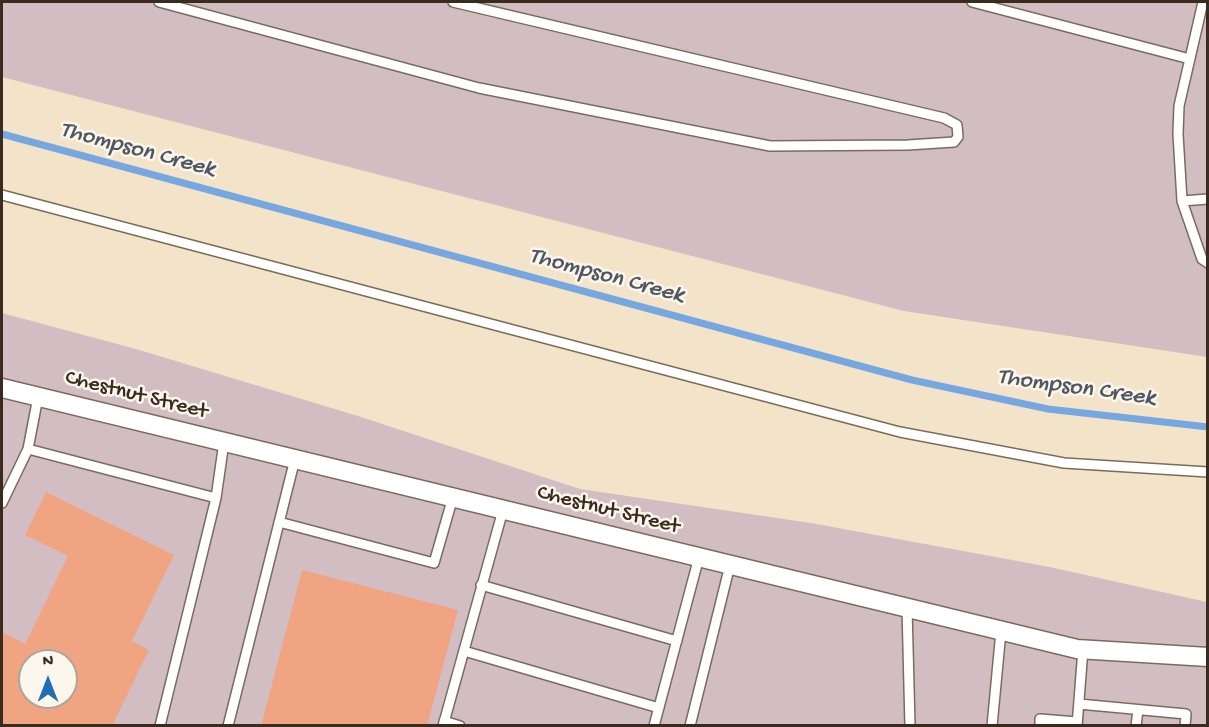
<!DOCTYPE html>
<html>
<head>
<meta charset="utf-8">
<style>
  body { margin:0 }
  #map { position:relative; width:1209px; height:727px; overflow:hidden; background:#f3e4c9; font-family:"Gochi Hand",sans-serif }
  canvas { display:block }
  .frame { position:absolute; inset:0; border:3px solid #3b2a1e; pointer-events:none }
  .north { position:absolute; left:18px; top:649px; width:60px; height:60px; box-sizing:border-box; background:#fbf7ec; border:2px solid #aea59a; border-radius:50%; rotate:0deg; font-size:16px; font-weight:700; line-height:24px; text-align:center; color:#3b2a1e }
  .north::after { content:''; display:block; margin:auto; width:21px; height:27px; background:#1f6fb2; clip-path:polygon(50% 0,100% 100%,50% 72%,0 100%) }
</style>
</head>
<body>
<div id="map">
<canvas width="1209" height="727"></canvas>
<div class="frame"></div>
<div class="north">N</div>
</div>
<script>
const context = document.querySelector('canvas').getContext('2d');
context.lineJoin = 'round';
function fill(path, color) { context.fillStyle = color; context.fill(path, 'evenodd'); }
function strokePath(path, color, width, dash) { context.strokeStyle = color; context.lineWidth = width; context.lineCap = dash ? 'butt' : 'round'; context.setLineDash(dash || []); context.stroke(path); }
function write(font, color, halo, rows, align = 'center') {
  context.font = font + ' "Gochi Hand",sans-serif'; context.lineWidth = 5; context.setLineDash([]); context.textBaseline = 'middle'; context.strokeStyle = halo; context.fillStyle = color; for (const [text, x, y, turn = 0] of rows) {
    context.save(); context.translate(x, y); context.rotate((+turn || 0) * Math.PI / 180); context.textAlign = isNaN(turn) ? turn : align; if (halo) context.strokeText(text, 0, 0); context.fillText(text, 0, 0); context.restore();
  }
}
const industrial = new Path2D(`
  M 2,2 L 1207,2 L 1207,357 L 904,311 L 2,77 Z
  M 2,313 L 136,349 L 358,416 L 580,489 L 811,523 L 1050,567 L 1207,602 L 1207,725 L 2,725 ZM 30,661 L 66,661 L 66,697 L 30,697 Z`);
const stream = new Path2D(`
  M 2,134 L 912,380 L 1048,409 L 1208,427`);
const building = new Path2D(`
  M 46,492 L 174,555 L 132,641 L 149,650 L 112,726 L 2,726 L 2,632 L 25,644 L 68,556 L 25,535 ZM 30,661 L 66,661 L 66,697 L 30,697 Z
  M 302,570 L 458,610 L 427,726 L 261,726 Z`);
const lane = new Path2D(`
  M 159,2 L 479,88 L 770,146 L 908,145 L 954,142 L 958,137 L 957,125 L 944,118 L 453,2
  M 972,2 L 1190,59
  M 1203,2 L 1179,106 L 1178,134 L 1182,201 L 1208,199
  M 2,195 L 900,432 L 1064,463 L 1208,472
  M 1182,201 L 1202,259 L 1208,263
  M 28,449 L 216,498
  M 2,503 L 28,449 L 38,397
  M 279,522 L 434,563 L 453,497
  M 481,585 L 677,641
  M 907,608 L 910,726
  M 464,651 L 659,708
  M 1079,704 L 1186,714 L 1185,726
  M 444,721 L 460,726
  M 160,726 L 216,498 L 224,442
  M 228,726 L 295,459
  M 443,726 L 503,510
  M 654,726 L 699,557
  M 690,726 L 730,565
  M 992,726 L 1001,631
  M 1040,726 L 1040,719 L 1077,722
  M 1077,726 L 1083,649
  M 1136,726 L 1138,710`);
const street = new Path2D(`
  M 2,388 L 1077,649 L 1208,657`);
const streetNames = [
  ["Chestnut Street",136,396,14],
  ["Chestnut Street",608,511,14]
];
const waterNames = [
  ["Thompson Creek",137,151,15],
  ["Thompson Creek",606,277,15],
  ["Thompson Creek",1076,389,8]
];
fill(industrial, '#d2bec2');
strokePath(stream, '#76a7e1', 7);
fill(building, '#f0a482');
strokePath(lane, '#7b6b5a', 12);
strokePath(street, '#7b6b5a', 21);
strokePath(lane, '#fff', 9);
strokePath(street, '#fff', 18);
write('22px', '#3b2a1e', '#fbf7ec', streetNames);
write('italic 24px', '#505662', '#fbf7ec', waterNames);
</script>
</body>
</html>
